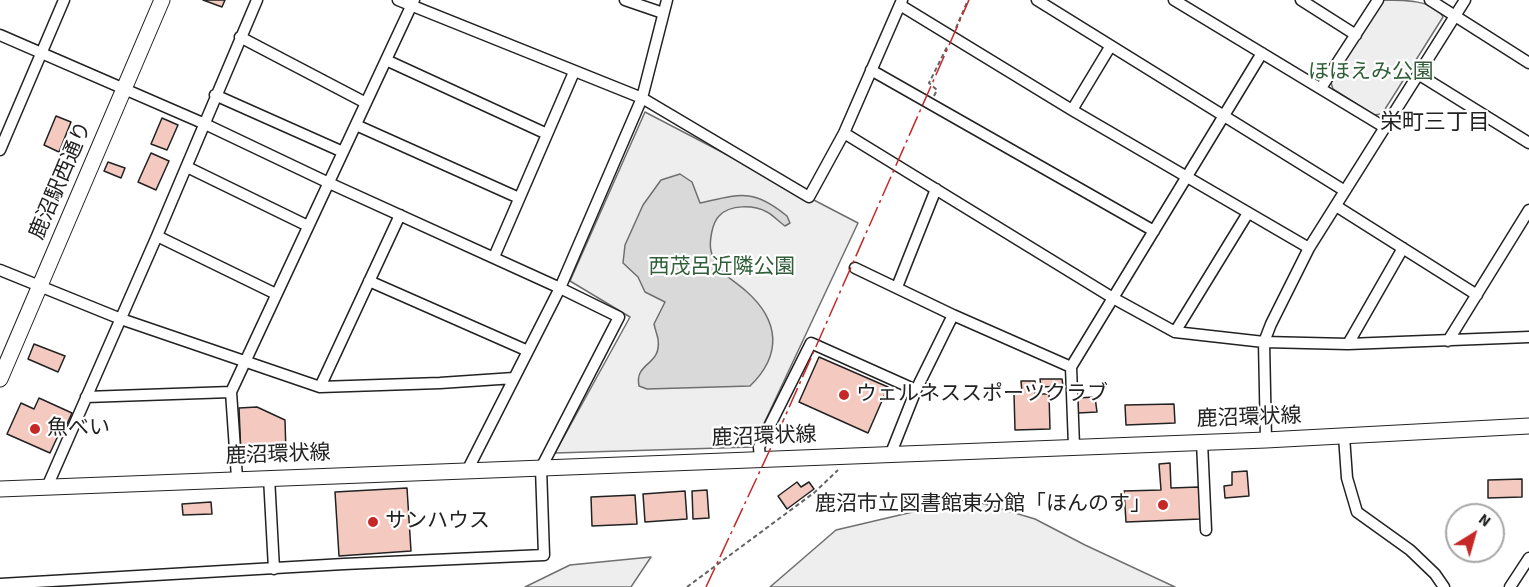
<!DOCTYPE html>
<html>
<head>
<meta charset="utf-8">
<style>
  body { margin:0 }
  #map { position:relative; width:1529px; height:587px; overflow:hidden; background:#fff; font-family:"Source Sans 3",sans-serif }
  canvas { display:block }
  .north { position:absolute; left:1445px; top:503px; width:60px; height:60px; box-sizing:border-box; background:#fff; border:2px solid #a7a7a7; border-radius:50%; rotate:37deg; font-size:16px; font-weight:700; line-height:24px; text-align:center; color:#222 }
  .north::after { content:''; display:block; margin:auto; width:21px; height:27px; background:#c62828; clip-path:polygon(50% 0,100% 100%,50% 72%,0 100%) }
</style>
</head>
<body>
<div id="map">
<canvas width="1529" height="587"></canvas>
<div class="north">N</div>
</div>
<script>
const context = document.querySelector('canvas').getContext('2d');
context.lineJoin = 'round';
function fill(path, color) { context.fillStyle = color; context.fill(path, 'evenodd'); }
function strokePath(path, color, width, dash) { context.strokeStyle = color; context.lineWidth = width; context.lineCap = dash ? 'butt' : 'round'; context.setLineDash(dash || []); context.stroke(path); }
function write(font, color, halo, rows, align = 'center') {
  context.font = font + ' "Source Sans 3","Noto Sans JP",sans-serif'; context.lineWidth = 4.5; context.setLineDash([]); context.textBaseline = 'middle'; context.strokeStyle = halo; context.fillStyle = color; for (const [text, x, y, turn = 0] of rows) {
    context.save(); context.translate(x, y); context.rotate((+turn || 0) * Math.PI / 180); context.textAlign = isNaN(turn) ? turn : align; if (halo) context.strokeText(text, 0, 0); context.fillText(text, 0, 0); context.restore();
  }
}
const green = new Path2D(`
  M 1383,0 C 1404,0 1434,0 1443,17 L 1382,114 L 1374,115 L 1333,89 L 1330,80 Z
  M 645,112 L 858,223 L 753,447 L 555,453 L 630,317 L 570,281 Z
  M 968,499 L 1035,519 L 1085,545 L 1175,587 L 770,587 L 836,530 Z
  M 651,557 L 631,587 L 525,587 L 570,565 Z`);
const water = new Path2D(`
  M 680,174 L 692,182 L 700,203 C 740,194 753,188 787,216 L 790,223 L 785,226 C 779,222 773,215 767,212 C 754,205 730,204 719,216 C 712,223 709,242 711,251 C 716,272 731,278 746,291 C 780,321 782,355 750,386 L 647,389 L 639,386 C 634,362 662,366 658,339 C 657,334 655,329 654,324 L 665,302 L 645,292 L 638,277 L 623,263 L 625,245 L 643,205 L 661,180 Z`);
const building = new Path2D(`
  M 203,0 L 225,0 L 222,7 Z
  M 56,116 L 71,122 L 59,152 L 44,145 Z
  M 162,118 L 178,125 L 167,150 L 151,144 Z
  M 151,153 L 169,161 L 156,190 L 138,182 Z
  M 108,162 L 125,168 L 121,178 L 104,171 Z
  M 34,344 L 65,356 L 58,372 L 28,359 Z
  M 819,357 L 888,387 L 868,433 L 799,402 Z
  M 1040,379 L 1062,379 L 1063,386 L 1041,387 Z
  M 1021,381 L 1035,381 L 1035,394 L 1049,394 L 1050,429 L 1015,430 L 1014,394 L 1022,393 Z
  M 1095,397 L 1097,412 L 1078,413 L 1077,398 Z
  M 39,398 L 72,413 L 67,424 L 64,423 L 50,453 L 7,434 L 21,403 L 34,409 Z
  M 1174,404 L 1175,423 L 1126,425 L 1125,405 Z
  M 257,407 L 285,420 L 286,453 L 241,456 L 239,408 Z
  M 1170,463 L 1171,488 L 1199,487 L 1201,519 L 1126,522 L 1124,491 L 1161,490 L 1159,464 Z
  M 1247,471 L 1249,496 L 1225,498 L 1224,486 L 1232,485 L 1232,472 Z
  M 1522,479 L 1522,497 L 1488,498 L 1488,480 Z
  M 797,482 L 801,487 L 809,482 L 814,489 L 787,509 L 778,496 Z
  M 407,488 L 411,551 L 339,556 L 335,492 Z
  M 707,490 L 709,518 L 693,519 L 692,491 Z
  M 685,491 L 687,519 L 645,522 L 643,494 Z
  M 635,495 L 637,524 L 592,526 L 591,497 Z
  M 211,502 L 212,514 L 183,515 L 182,504 Z`);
const path = new Path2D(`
  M 956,28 L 968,0
  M 934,96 L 937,90 L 929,83 L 947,47
  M 687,587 L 815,492 L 838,470`);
const street = new Path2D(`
  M 398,0 L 642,98 L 809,197 L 844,133 L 902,0
  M 625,0 L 663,13
  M 1037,0 L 1345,191
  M 1174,0 L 1384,127
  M 1301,0 L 1356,35
  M 1430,0 L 1529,63
  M 900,5 L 1072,110 L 1309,248
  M 0,35 L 205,124 L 329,183 L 560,288 L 619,317 L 541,468 L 544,555 L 344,564 L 0,584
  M 240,37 L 366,103
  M 386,60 L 547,134
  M 871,70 L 1154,231
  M 1418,74 L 1529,143
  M 1321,88 L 1378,0
  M 215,95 L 343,152
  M 1072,110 L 1110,47
  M 356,125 L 519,198
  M 844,133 L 1113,298 L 1175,332 L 1264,342 L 1348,344 L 1529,337
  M 0,150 L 64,0
  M 187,167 L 308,226
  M 1336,206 L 1477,295
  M 157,236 L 276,294
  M 494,257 L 574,72
  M 855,268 L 953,315 L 1071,367
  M 0,270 L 121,319 L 320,387 L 440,383 L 514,378
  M 369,281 L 528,351
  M 897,287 L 936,189
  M 1175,332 L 1248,213
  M 1448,341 L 1529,210
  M 1348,344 L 1403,248
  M 320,387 L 400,215
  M 86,397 L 231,392
  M 1344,436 L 1347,478 L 1357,512 L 1410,550 L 1435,574 L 1444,587
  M 1266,440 L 1264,342 L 1271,324 L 1309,248 L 1465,0
  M 1202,442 L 1206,530
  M 1074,446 L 1071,367 L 1262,53
  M 891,453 L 916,390 L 953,315
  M 760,459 L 759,447 L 811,343 L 916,390
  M 467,471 L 560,288 L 642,98 L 667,0
  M 269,477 L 274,569
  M 237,478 L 231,392 L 414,0
  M 47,487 L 157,236 L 257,0
  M 1510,587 L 1529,558`);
const secondary = new Path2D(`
  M 0,379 L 162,0
  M 0,489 L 1266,440 L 1529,426`);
const power = new Path2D(`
  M 706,587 L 780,428 L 969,0`);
const markers = [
  [844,395,6,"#c62828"],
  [35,429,6,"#c62828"],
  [1163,505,6,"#c62828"],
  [373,522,6,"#c62828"]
];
const parkNames = [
  ["ほほえみ公園",1371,73],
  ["西茂呂近隣公園",722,268]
];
const streetNames = [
  ["鹿沼駅西通り",62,181,-67],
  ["鹿沼環状線",1249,419,-2],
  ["鹿沼環状線",764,438,-2],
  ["鹿沼環状線",278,456,-2]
];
const poiNames = [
  ["ウェルネススポーツクラブ",856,395],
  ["魚べい",47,429],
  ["鹿沼市立図書館東分館「ほんのす」",1151,505,"right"],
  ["サンハウス",385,522]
];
const neighbourhoodNames = [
  ["栄町三丁目",1435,124]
];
fill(green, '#eee');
strokePath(green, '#6f6f6f', 1.5);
fill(water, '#d9d9d9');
strokePath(water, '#6f6f6f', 1.5);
fill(building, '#f3c9c0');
strokePath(building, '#222', 1.5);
strokePath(street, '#222', 13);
strokePath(secondary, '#222', 17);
strokePath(path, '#646464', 2, [4.5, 3]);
strokePath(street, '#fff', 10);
strokePath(secondary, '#fff', 15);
strokePath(power, '#c62828', 1.5, [21, 4.5, 3, 4.5]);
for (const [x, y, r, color] of markers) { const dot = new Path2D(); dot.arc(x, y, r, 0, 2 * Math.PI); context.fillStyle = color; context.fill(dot); strokePath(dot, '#fff', 2); }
write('21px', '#2f5e38', '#fff', parkNames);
write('21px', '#222', '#fff', streetNames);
write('21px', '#222', '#fff', poiNames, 'left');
write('22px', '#222', '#fff', neighbourhoodNames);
</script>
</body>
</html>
